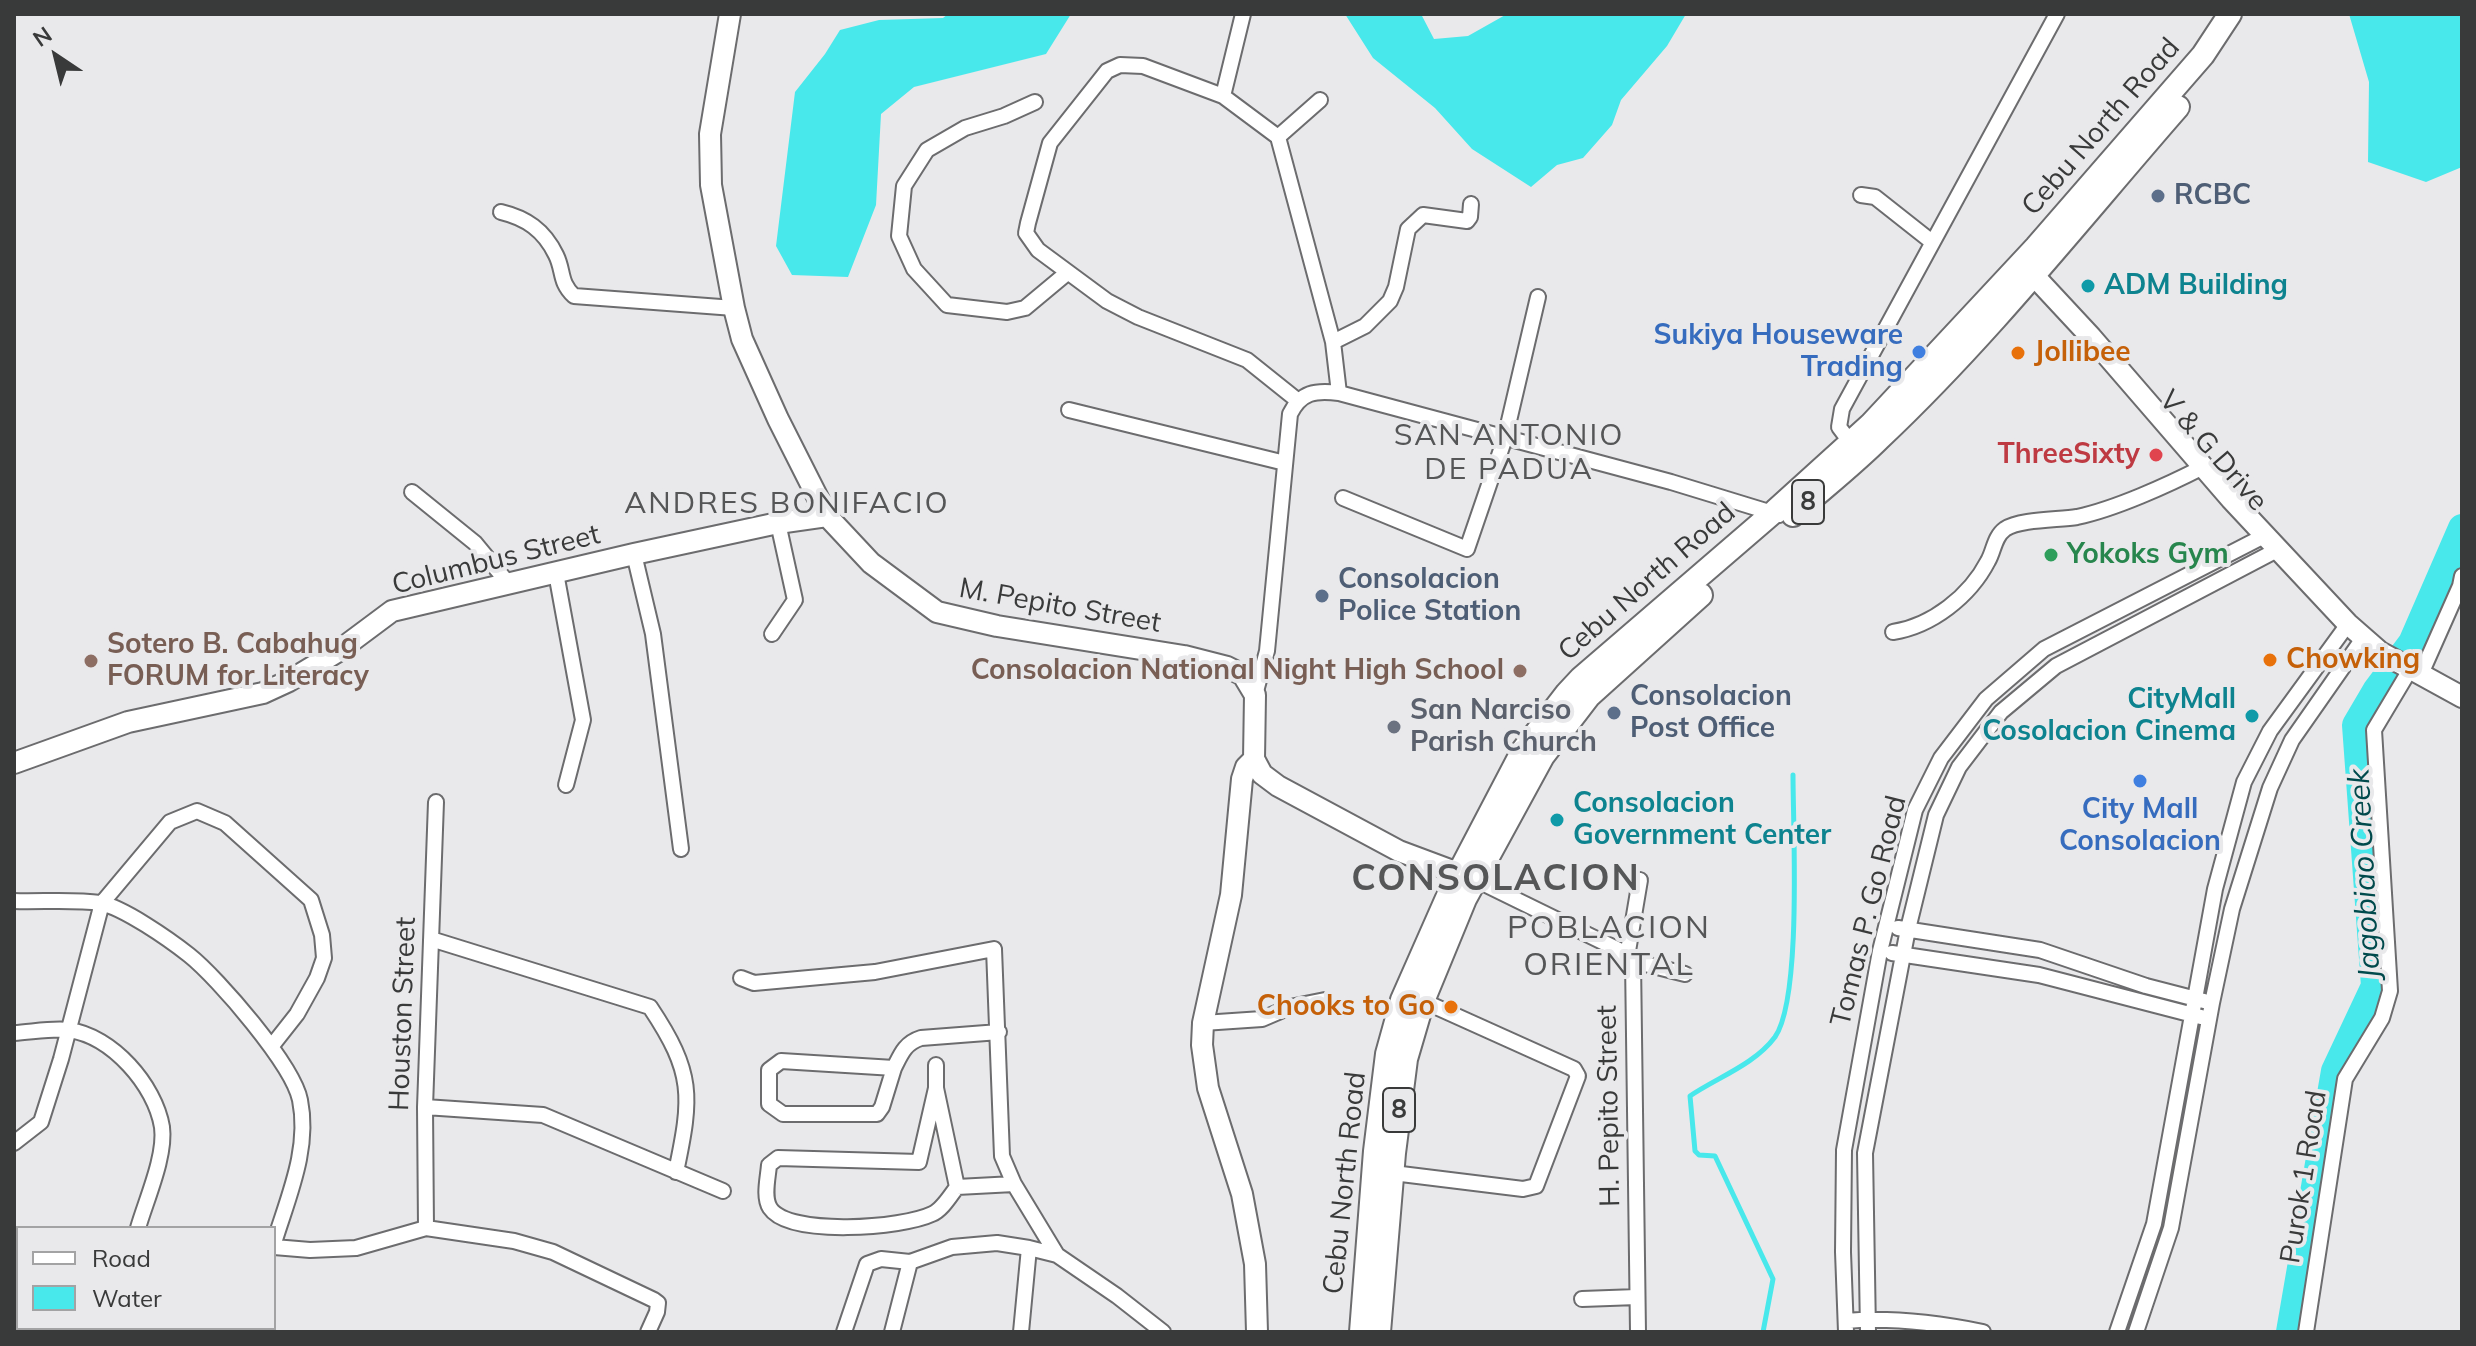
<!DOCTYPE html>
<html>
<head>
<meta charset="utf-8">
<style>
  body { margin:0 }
  #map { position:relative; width:2476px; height:1346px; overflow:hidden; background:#e9e9eb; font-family:Mulish,sans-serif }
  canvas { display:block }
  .frame { position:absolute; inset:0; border:16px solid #393a3a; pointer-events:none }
  .legend { position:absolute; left:16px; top:1226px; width:260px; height:104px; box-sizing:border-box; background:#e9e9eb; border:2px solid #a3a3a4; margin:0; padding:10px 14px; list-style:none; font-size:24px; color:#393a3a }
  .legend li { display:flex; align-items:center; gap:16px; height:40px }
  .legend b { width:40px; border:2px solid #a3a3a4 }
  .north { position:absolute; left:16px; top:16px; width:80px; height:80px; -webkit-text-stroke:6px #e9e9eb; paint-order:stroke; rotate:325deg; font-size:22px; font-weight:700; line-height:32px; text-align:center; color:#393a3a }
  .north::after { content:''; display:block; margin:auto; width:28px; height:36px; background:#393a3a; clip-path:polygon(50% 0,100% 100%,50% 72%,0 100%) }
</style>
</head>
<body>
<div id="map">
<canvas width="2476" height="1346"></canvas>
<div class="frame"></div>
<ul class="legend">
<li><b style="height:10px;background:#fff"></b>Road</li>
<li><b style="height:22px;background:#48e8eb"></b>Water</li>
</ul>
<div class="north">N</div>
</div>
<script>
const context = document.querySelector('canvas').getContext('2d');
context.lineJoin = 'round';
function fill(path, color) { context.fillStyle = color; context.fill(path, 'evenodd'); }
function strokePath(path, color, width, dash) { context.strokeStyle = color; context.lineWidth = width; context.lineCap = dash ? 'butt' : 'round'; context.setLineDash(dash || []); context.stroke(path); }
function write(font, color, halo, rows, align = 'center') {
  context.font = font + ' Mulish,sans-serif'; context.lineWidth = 8; context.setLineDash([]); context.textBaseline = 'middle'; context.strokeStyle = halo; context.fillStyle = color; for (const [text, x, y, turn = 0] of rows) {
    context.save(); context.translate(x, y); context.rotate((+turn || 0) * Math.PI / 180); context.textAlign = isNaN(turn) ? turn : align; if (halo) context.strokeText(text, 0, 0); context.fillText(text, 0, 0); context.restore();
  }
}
const water = new Path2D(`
  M 948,14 L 1071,14 L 1046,54 L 914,87 L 881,114 L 876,205 L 848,277 L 792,275 L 776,246 L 795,92 L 825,54 L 840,30 L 879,20 L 943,18 Z
  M 1345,14 L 1421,14 L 1434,39 L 1468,36 L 1507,14 L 1686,14 L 1667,46 L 1621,100 L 1612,125 L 1583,158 L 1557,165 L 1531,187 L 1472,149 L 1435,108 L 1373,58 Z
  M 2349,14 L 2462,14 L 2462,167 L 2426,182 L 2368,162 L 2369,82 Z`);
const stream = new Path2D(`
  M 1763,1332 L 1773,1279 L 1715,1156 L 1699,1155 L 1695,1151 L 1690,1096 C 1718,1077 1754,1065 1775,1037 C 1802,998 1793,828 1793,775`);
const river = new Path2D(`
  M 2290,1332 L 2335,1071 L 2375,986 L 2356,725 L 2376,691 L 2412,643 L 2462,528`);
const street = new Path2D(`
  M 1223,96 L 1243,14
  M 1035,102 L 1004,116 L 965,128 L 927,150 L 904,186 L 899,236 L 914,269 L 947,305 L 1007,312 L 1025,308 L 1067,273
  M 1278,137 L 1320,100
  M 1861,195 L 1875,197 L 1932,242
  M 501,212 C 526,218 544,230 556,255 C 564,271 559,282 574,296 L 734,308
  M 1333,342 L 1365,326 L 1390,301 L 1396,287 L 1408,229 L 1423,215 L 1467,221 L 1470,217 L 1471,204
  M 1297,400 L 1247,360 L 1138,317 L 1107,301 L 1038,250 L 1026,233 L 1028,223 L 1050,143 L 1107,71 L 1120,65 L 1143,66 L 1223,96 L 1278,137 L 1333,342 L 1339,393
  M 1069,410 L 1285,463
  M 1851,443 L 1839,427 L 1842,409 L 2057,14
  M 412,492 L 475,543 L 508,583
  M 1343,498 L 1467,549 L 1505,438 L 1538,297
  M 634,554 L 653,634 L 681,849
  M 556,573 L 583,720 L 566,785
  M 1893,632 C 1932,626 1970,596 1988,561 C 1994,551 1994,537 2005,529 C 2020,519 2059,520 2077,517 C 2115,509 2168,485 2203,467
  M 772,634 L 795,600 L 778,523
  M 2421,674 L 2460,586 L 2462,576
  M 1255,695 L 1267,651 L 1290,414 C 1301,392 1315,390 1339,393 L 1671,482 L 1779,515
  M 1474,879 L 1619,950 L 1633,961 L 1685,974
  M 14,901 C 41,902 74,899 100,903 C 123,907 170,940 189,955 C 218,978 293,1065 300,1100 C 310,1149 288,1197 274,1243
  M 1898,928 L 2040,950 L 2146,986 L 2204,1001
  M 431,939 L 650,1007 C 694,1073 692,1096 676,1172
  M 1892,953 L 2039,975 L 2201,1017
  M 1627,957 L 1640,880
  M 1633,961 L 1638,1332
  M 741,978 L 754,983 L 875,972 L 994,949 L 1002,1156 L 1014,1184 L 1057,1255
  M 1203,1023 L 1262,1019 L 1290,1007 L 1325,1000
  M 14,1033 C 32,1032 52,1028 69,1030 C 112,1036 155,1085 162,1127 C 166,1156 146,1200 138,1228
  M 894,1068 L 882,1107 L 877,1114 L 783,1114 L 769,1104 L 769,1070 L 781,1061 L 894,1068 C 901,1054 905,1043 921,1038 L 999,1032
  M 936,1088 L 919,1162 L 778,1158 L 769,1165 C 768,1178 763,1197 770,1208 C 789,1237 903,1228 932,1214 C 942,1210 950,1196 957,1187 L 936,1088 L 936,1065
  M 425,1107 L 543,1115 L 723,1191
  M 14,1143 L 41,1122 L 61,1059 L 102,903 L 170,822 L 197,811 L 225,823 L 311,900 L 322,935 L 324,958 L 317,978 L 297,1014 L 271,1047
  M 1393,1173 L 1523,1189 L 1536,1186 L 1578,1076 L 1574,1069 L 1423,1001
  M 957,1187 L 1014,1184
  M 426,1228 L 425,1107 L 436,802
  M 274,1247 L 310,1250 L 356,1248 L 426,1228 L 514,1241 L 553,1252 L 654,1300 L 658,1303 L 657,1312 L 648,1332
  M 14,1297 L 18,1292
  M 1582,1299 L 1637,1297
  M 1846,1321 C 1892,1317 1938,1323 1983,1332
  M 255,1328 L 256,1332
  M 132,1332 L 132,1328
  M 844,1332 L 867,1264 L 881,1259 L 910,1262 L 952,1247 L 997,1243 L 1029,1248 L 1057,1255 L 1117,1296 L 1163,1332
  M 892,1332 L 910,1262
  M 1021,1332 L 1029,1248
  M 1846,1332 L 1843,1252 L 1844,1150 L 1880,951 L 1915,810 L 1941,758 L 1986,699 L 2044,649 L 2264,536
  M 1868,1332 L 1865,1153 L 1908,929 L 1936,815 L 1959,767 L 2001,712 L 2056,666 L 2277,550
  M 2117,1332 L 2154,1224 L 2215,889 L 2244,782 L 2270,731 L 2348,624
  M 2136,1332 L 2171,1228 L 2212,1003 L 2232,909 L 2270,788 L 2292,740 L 2364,637
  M 2306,1332 L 2345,1079 L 2382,1018 L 2390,991 L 2374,730 L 2411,668`);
const secondary = new Path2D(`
  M 730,14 L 710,134 L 711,185 L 734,308 L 742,339 L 778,419 L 827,516 L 871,563 L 937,612 L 997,626 L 1184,656 L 1227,667 L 1243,675 L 1255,695 L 1254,759 L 1246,767 L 1242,779 L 1231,895 L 1203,1023 L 1202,1045 L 1208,1088 L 1242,1194 L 1255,1264 L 1257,1332
  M 2024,265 L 2091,337 L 2231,499 L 2348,624 L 2380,652 L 2462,697
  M 1254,759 L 1262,774 L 1278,786 L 1399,851 L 1474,879
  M 14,763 L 128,722 L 263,693 L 289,681 L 337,652 L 392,611 L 634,554 L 778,523 L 827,516`);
const primary = new Path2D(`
  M 1793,515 C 1822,489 1853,465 1880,438 C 1988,336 2081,218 2178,107
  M 1361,1332 L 1375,1151 L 1387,1054 L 1402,1000 L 1455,880 L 1523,750 L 1567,693 L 1581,678 L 1775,511 L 1870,425 L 2036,247 L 2203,55 L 2230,14
  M 1379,1332 L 1394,1153 L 1406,1059 L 1423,1001 L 1465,899 L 1543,756 L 1589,696 L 1701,595`);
const markers = [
  [2158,196,8,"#5c6f8a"],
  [2088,286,8,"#0f9aa8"],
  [1919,352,8,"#3f7fe0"],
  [2018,353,8,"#e8710a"],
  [2156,455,8,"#e0444e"],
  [2051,555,8,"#2e9e5b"],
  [1322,596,8,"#5c6f8a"],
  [2270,660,8,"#e8710a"],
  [91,661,8,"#8d6e63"],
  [1520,671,8,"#8d6e63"],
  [1614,713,8,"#5c6f8a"],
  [2252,716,8,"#0f9aa8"],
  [1394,727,8,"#6b7280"],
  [2140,781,8,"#3f7fe0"],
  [1557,820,8,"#0f9aa8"],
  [1451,1007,8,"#e8710a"]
];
const shields = [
  [1808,502,32],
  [1399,1110,32]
];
const shieldNames = [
  ["8",1808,502],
  ["8",1399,1110]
];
const streetNames = [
  ["Cebu North Road",2101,127,-49],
  ["V & G Drive",2213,451,49],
  ["Columbus Street",496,560,-14],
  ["Cebu North Road",1647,582,-41],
  ["M. Pepito Street",1060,606,10],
  ["Tomas P. Go Road",1869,911,-76],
  ["Houston Street",403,1014,-88],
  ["H. Pepito Street",1609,1106,-91],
  ["Purok 1 Road",2304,1177,-81],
  ["Cebu North Road",1345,1183,-84]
];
const serviceNames = [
  ["RCBC",2174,196],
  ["Consolacion",1338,580],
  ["Police Station",1338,612],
  ["Consolacion",1630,697],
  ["Post Office",1630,729]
];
const cultureNames = [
  ["ADM Building",2104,286],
  ["CityMall",2236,700,"right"],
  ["Cosolacion Cinema",2236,732,"right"],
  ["Consolacion",1573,804],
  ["Government Center",1573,836]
];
const shopNames = [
  ["Sukiya Houseware",1903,336],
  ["Trading",1903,368],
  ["City Mall",2140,810,"center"],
  ["Consolacion",2140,842,"center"]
];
const foodNames = [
  ["Jollibee",2034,353],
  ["Chowking",2286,660],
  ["Chooks to Go",1435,1007,"right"]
];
const healthNames = [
  ["ThreeSixty",2140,455]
];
const leisureNames = [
  ["Yokoks Gym",2067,555]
];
const educationNames = [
  ["Sotero B. Cabahug",107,645],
  ["FORUM for Literacy",107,677],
  ["Consolacion National Night High School",1504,671,"right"]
];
const worshipNames = [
  ["San Narciso",1410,711],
  ["Parish Church",1410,743]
];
const neighbourhoodNames = [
  ["SAN ANTONIO",1509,436],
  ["DE PADUA",1509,470],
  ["ANDRES BONIFACIO",787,504]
];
const waterNames = [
  ["Jagobiao Creek",2365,874,-93]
];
const quarterNames = [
  ["POBLACION",1609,928],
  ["ORIENTAL",1609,965]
];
const districtNames = [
  ["CONSOLACION",1496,879]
];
fill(water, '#48e8eb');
strokePath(stream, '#48e8eb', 5);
strokePath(river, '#48e8eb', 28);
strokePath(street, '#6c6c6e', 18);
strokePath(secondary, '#6c6c6e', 24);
strokePath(primary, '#6c6c6e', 26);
strokePath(street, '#fff', 14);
strokePath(secondary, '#fff', 20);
strokePath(primary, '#fff', 22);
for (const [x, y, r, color] of markers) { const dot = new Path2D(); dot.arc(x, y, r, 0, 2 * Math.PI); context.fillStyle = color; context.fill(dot); strokePath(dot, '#e9e9eb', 3); }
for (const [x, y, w] of shields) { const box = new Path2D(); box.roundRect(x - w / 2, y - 22, w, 44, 6); context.fillStyle = '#e9e9eb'; context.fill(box); strokePath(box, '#393a3a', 2); }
write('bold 26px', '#393a3a', null, shieldNames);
write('28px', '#393a3a', '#e9e9eb', streetNames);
write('bold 28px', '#4e5e75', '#e9e9eb', serviceNames, 'left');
write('bold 28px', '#0d838f', '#e9e9eb', cultureNames, 'left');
write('bold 28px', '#366cbe', '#e9e9eb', shopNames, 'right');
write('bold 28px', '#c56008', '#e9e9eb', foodNames, 'left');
write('bold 28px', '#be3a42', '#e9e9eb', healthNames, 'right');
write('bold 28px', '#27864d', '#e9e9eb', leisureNames, 'left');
write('bold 28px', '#785e54', '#e9e9eb', educationNames, 'left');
write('bold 28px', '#5b616d', '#e9e9eb', worshipNames, 'left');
context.letterSpacing = '2px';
write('30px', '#555657', '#e9e9eb', neighbourhoodNames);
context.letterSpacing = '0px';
write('italic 30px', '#004a4c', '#e9e9eb', waterNames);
context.letterSpacing = '2px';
write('32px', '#555657', '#e9e9eb', quarterNames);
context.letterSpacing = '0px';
context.letterSpacing = '2px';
write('bold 36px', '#555657', '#e9e9eb', districtNames);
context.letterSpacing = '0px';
</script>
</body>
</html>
